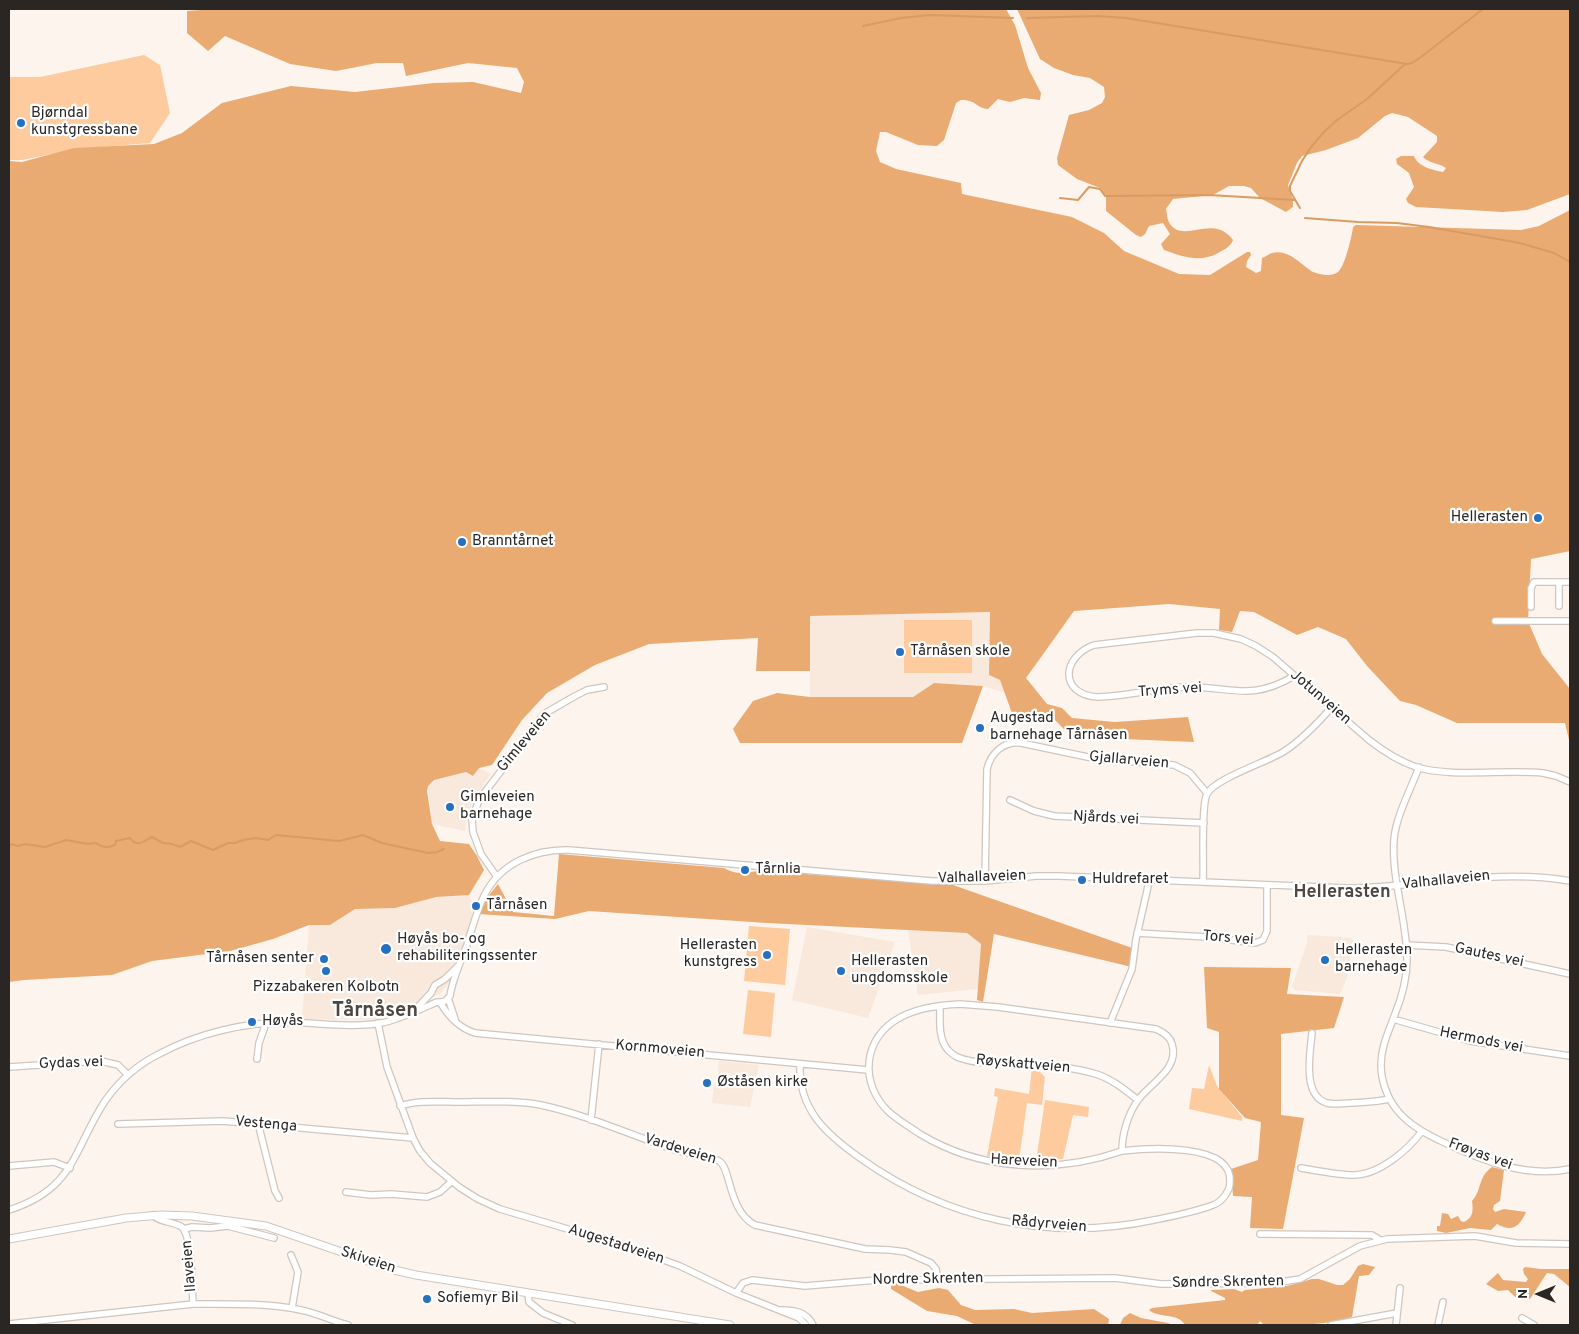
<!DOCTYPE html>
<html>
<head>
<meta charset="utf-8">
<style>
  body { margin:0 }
  #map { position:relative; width:1579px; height:1334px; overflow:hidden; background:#fdf4ed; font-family:Overpass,sans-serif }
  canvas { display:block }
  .frame { position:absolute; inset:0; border:10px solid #292624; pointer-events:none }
  .north { position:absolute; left:1514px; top:1269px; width:50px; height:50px; -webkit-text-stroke:4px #fff; paint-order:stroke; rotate:270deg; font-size:14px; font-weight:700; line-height:20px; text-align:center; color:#292624 }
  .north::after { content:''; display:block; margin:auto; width:18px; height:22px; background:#292624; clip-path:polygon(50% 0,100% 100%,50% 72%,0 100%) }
</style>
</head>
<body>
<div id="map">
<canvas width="1579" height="1334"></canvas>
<div class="frame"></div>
<div class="north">N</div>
</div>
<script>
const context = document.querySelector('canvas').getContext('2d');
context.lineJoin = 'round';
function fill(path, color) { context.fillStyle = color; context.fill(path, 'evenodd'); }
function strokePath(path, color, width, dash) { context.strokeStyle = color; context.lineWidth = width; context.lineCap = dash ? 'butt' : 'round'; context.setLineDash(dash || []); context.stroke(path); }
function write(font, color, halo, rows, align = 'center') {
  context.font = font + ' Overpass,sans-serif'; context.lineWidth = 4.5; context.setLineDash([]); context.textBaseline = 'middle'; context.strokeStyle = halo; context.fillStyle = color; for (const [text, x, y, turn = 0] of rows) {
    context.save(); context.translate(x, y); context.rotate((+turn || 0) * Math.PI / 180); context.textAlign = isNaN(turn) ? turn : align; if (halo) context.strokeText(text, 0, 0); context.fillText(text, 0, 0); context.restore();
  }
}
const built = new Path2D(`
  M 990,612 L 989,675 L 1000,680 L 1005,693 L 983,686 L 934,683 L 913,697 L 810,697 L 810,616 Z
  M 479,768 L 491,774 L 475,797 L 467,818 L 465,831 L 432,824 L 428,786 L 435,780 L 466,772 L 473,776 Z
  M 469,895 L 478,914 L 457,972 L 441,993 L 401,1013 L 377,1020 L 302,1019 L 309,925 L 330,925 L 355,909 L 395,908 L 436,897 Z
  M 807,927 L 895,942 L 868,1018 L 792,1000 Z
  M 908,930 L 968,933 L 981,944 L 978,989 L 918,995 Z
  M 1307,935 L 1353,938 L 1347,978 L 1340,994 L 1295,990 L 1292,986 L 1307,943 Z
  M 719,1061 L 759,1065 L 750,1107 L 712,1103 L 714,1085 L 717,1085 Z`);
const green = new Path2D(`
  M 144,55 L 160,65 L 170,113 L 150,143 L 77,149 L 22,160 L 9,160 L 9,77 L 40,77 Z
  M 904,620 L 972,620 L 972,673 L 904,673 Z
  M 749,926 L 790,929 L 785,985 L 744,981 Z
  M 748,990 L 775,993 L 771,1037 L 743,1034 Z
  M 1209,1065 L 1217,1086 L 1242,1117 L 1242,1121 L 1189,1109 L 1192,1088 L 1204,1089 Z
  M 1032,1068 L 1036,1068 L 1045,1077 L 1042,1105 L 1027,1103 L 1019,1160 L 987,1156 L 998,1097 L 994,1096 L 995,1088 L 1029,1094 Z
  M 1045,1100 L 1089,1107 L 1088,1117 L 1073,1115 L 1063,1159 L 1036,1161 Z`);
const forest = new Path2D(`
  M 216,9 L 1006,9 L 1015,25 L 1028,68 L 1041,93 L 1040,100 L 1024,98 L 1010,102 L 998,99 L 988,109 C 976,108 977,100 961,100 L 956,103 L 944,140 L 937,146 L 918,145 L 886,132 L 880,132 L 876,151 L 880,162 L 896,169 L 961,183 L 962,194 L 1072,217 L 1104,233 L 1124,251 L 1179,274 L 1210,275 L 1247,252 L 1250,252 L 1251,255 L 1247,261 L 1246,267 L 1256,273 L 1261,271 L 1262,258 C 1265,257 1269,254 1272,253 C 1289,249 1301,265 1313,272 C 1320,275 1334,277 1339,271 C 1345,265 1352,236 1353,227 L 1356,225 L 1521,230 L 1539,226 L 1570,210 L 1570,551 L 1531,559 L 1528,621 L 1542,654 L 1570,689 L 1570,744 L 1565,723 L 1457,723 L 1416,705 L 1400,701 L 1367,666 L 1346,639 L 1318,627 L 1297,635 L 1254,612 L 1240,611 L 1232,632 L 1219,630 L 1220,609 L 1169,604 L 1074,611 L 1026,678 L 1047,704 L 1062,708 L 1072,718 L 1115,722 L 1188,717 L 1194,742 L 1124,739 L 1091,732 L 1066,731 L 1053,718 L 1013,716 L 1000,680 L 989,675 L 990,612 L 810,616 L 810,671 L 756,671 L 758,638 L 649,644 L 595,665 L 547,693 L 522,720 L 492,765 L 479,768 L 473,776 L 466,772 L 434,780 L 428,786 L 427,791 L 432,824 L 440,841 L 469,844 L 477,856 L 484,870 L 469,895 L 436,897 L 395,908 L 355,909 L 330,925 L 309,925 L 273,939 L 230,951 L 152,961 L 112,975 L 24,980 L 9,982 L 9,161 L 22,162 L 74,148 L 154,144 L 182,133 L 222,103 L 291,86 L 355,92 L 434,83 L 473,82 L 521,93 L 524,82 L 517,68 L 468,63 L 406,76 L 403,63 L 377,63 L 336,71 L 290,64 L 225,36 L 208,51 L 187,33 L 187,11 Z
  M 1017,9 L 1570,9 L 1570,194 L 1527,210 L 1503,212 L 1416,207 L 1408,203 L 1406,199 L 1414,187 L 1409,173 L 1397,164 L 1396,159 L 1401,156 L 1414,156 C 1418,167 1433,170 1443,172 L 1446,168 C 1439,163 1428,163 1423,157 L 1437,142 L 1437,136 L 1408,117 L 1392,113 L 1385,116 L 1358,138 L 1326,150 L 1302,156 L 1297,163 L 1288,185 L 1293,200 L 1293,207 L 1286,212 L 1260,198 L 1251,188 L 1244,186 L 1229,186 L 1213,195 L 1173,199 L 1166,209 C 1167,213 1167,220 1170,224 C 1184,244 1213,213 1233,240 C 1230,247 1225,249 1218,253 C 1200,263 1183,257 1164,250 L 1161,244 L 1170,234 L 1163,223 L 1149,226 L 1145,234 L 1141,237 L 1136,235 L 1106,211 L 1106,198 L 1100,188 L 1077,179 L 1058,165 L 1057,158 L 1069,115 L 1089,110 L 1102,103 L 1105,97 L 1104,87 L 1090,78 L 1073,75 L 1054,68 L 1040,59 Z
  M 934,683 L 983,686 L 962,743 L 740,743 L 733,729 L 753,701 L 777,693 L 810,697 L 913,697 Z
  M 559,854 L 724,868 C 735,875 745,873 757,871 C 764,870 771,872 778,872 L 953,885 L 1135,949 L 1132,967 L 994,934 L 983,1002 L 977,1000 L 981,944 L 967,933 L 767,923 L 589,911 L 555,919 L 478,914 L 486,899 L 498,884 L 513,912 L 554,916 Z
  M 1204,967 L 1291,968 L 1287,994 L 1344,997 L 1334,1028 L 1281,1034 L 1281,1115 L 1304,1118 L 1283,1229 L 1250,1228 L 1252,1197 L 1233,1196 L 1231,1169 L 1258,1160 L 1261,1122 L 1245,1118 L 1219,1089 L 1219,1032 L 1207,1028 Z
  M 1492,1167 L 1504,1170 L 1500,1201 L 1494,1205 L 1493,1209 L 1495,1212 L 1504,1209 L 1526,1212 C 1520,1226 1512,1233 1497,1224 L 1491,1230 L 1470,1228 L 1446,1233 L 1437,1231 L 1437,1226 L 1440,1226 L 1442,1213 L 1448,1214 L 1451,1219 L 1458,1216 L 1461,1221 L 1464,1222 C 1474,1217 1473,1210 1472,1201 C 1482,1191 1477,1178 1492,1167 Z
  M 1363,1264 L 1375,1267 L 1369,1275 L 1359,1276 L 1352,1317 C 1323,1326 1294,1325 1264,1325 L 1260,1321 L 1257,1325 L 1185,1325 C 1178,1312 1159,1319 1149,1310 L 1152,1308 L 1225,1300 L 1225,1298 L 1211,1291 L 1211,1290 L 1234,1289 L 1242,1292 L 1245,1290 L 1287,1286 L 1312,1279 L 1319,1279 L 1337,1285 L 1343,1285 L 1350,1279 L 1358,1266 Z
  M 1525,1267 L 1541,1269 L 1570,1269 L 1570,1287 L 1554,1274 L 1547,1273 L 1530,1299 C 1516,1301 1518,1299 1508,1290 L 1498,1291 L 1486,1284 L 1498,1273 L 1503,1280 L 1526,1282 L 1528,1279 L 1524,1274 L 1523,1269 Z
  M 896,1283 L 918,1292 L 939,1288 L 948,1290 L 961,1305 L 975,1310 L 1014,1309 L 1032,1313 L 1094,1309 L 1109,1319 L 1108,1325 L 976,1325 L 957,1316 L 927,1311 L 891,1289 L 891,1284 Z
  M 1130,1313 L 1141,1318 L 1168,1323 L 1172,1325 L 1120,1325 L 1123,1318 Z`);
const stream = new Path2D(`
  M 1027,18 L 1097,16 L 1126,18 L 1407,64
  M 863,26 L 901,18 L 930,15 L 1013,18
  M 1060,198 L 1078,200 L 1089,187 L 1100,189 L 1105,196 L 1209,195 L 1295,200
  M 1300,208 L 1290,191 L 1290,186 L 1302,161 L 1311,147 L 1324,132 L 1337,120 L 1367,99 L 1404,65 L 1412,63 L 1421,57 L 1483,9
  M 1305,218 L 1358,222 L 1397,223 L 1429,227 L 1520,243 L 1554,253 L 1570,262
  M 9,847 L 11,844 L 18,846 L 25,844 L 45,847 L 66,840 L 88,844 L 96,843 C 102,848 108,848 115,845 L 116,841 L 130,838 C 137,848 144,841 152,837 L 163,843 L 172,844 L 180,847 L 191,841 L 213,850 L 228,843 L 235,843 L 243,840 L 256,838 L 268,840 L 276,835 L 339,841 L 363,835 L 382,843 L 428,853 L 437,852 L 444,849`);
const minor = new Path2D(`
  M 1559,582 L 1559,606
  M 1531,607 L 1531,588 L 1534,582 L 1570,582
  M 1495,621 L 1570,621
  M 1294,676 C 1249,703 1228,685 1182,687 C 1154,689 1127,696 1098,697 C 1059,695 1061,657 1094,645 L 1197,633 L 1214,633 L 1241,639 L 1256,646 L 1273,657 L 1369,740 C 1383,751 1399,761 1416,767 C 1452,778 1504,769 1543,773 L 1556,776 L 1570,782
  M 1419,767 C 1411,789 1396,816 1394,839 C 1391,879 1407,919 1407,959 C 1407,978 1402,997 1395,1014 C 1389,1031 1381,1046 1381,1065 C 1381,1080 1387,1098 1397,1110 C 1409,1125 1426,1134 1443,1142 C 1482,1161 1527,1178 1570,1169
  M 1010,800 L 1034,811 L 1054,816 L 1204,823
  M 497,877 L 481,854 L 473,832 L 472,819 L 479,800 L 544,714 L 575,696 L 587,690 L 604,687
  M 985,881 L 987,769 C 991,753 1003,741 1021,743 L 1097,759 L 1174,765 L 1190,773 L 1207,793
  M 1203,882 C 1204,866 1201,804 1207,794 C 1214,779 1267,762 1283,752 C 1302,740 1317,724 1331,708
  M 1137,933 L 1207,937 L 1255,943 L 1263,940 L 1267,931 L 1267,885
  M 1406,945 L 1446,947 L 1570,974
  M 448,998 L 455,1019
  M 440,1002 C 448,1016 459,1028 475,1033 L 868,1070
  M 960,1004 L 998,1007 L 1156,1029 C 1163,1032 1170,1036 1172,1044 C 1180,1069 1150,1083 1138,1100 C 1128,1114 1122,1134 1122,1151 C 1056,1174 981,1171 920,1134 C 910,1127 899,1121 889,1112 C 859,1084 862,1037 901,1017 C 918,1008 940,1005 960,1004 Z
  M 940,1006 C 940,1020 938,1039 948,1050 C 951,1053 956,1057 960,1058 C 973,1063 989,1063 1002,1063 C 1033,1065 1066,1065 1096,1074 C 1112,1079 1125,1090 1138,1100
  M 415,1010 L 431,993 L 435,985 L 445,979 L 458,966
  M 1393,1019 L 1470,1041 L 1570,1056
  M 378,1023 L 387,1067 L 413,1138 L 420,1151 L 430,1163 L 459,1187 L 478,1199 L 500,1209 L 625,1246 L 680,1266 L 736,1293 L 799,1318 L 806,1325
  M 1110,1023 L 1132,969 L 1136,939 L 1147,891 L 1149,880
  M 1312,1033 C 1310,1053 1302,1096 1327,1103 C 1335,1105 1343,1103 1351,1103 C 1364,1102 1377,1102 1389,1099
  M 257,1059 L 259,1043 L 266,1023
  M 800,1064 C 798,1109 826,1134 860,1158 C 947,1220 1049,1242 1154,1220 C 1174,1216 1195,1212 1213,1205 C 1222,1202 1230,1191 1230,1182 C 1233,1142 1147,1148 1122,1151
  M 9,1067 L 101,1061 L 118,1065 L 128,1075
  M 400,1106 C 418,1100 438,1102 457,1102 C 485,1102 514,1100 541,1105 C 587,1115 631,1135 675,1150 C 687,1154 711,1156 719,1161 C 731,1167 728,1211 755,1225 L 865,1249 L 890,1250 L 906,1252 L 931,1263 L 936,1269 L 938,1280
  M 591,1120 L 599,1044
  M 258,1123 L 275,1191 L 279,1198
  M 118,1124 L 223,1121 L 413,1138
  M 9,1166 L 54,1162 L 70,1168
  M 1301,1168 C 1319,1171 1338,1175 1355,1175 C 1380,1174 1408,1150 1422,1131
  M 346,1192 L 371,1195 L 391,1194 L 427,1197 L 440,1192 L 451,1182
  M 9,1210 C 75,1189 73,1150 105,1101 C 119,1081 137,1065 159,1054 C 198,1033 246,1022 290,1022 C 318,1023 354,1028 381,1023 C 398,1020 421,1009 437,1002 C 443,1003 447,1001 450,996 C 452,981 461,960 467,945 C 472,928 477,910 485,894 C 501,863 535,849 569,850 L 932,881 L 985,881 L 1036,876 L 1059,876 L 1345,888 C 1422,888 1493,868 1570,881
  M 153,1215 C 160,1223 173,1221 182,1227 C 192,1236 192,1289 193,1304
  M 184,1229 L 192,1227 L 210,1228 L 228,1226 L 274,1238
  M 1260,1234 L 1372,1235 L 1380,1240
  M 291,1255 L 298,1272 L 292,1308
  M 528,1293 L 529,1302 L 543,1313 L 572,1325
  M 736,1293 L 743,1283 L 752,1280 L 805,1286 L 877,1280 L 1115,1278 L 1161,1284 L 1275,1283 L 1300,1279 L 1360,1246 L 1387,1239 L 1475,1236 L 1516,1243 L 1570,1244
  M 781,1310 C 795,1310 807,1312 813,1325
  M 1522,1318 L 1534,1325
  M 9,1324 L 193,1304 C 226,1304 268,1303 301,1310 C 317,1313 332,1321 348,1325
  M 1331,1325 L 1397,1313
  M 1396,1325 L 1400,1288
  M 1438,1325 L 1443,1302`);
const major = new Path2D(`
  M 9,1239 L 126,1218 L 161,1215 L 192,1216 L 266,1226 L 394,1270 L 416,1275 L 730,1325`);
const markers = [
  [21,123,5,"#2570c0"],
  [1538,518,5,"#2570c0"],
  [462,542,5,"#2570c0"],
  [900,652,5,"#2570c0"],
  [980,728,5,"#2570c0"],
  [450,807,5,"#2570c0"],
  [745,870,5,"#2570c0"],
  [1082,880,5,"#2570c0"],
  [476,906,5,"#2570c0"],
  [386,949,6,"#2570c0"],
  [767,955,5,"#2570c0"],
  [324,959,5,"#2570c0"],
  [1325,960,5,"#2570c0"],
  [326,971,5,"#2570c0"],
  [841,971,5,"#2570c0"],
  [252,1022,5,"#2570c0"],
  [707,1083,5,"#2570c0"],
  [427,1299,5,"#2570c0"]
];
const poiNames = [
  ["Bjørndal",31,114],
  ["kunstgressbane",31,131],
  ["Hellerasten",1528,518,"right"],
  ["Branntårnet",472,542],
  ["Tårnåsen skole",910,652],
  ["Augestad",990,719],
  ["barnehage Tårnåsen",990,736],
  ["Gimleveien",460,798],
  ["barnehage",460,815],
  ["Tårnlia",755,870],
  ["Huldrefaret",1092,880],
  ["Tårnåsen",486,906],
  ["Høyås bo- og",397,940],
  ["rehabiliteringssenter",397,957],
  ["Hellerasten",757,946,"right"],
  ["kunstgress",757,963,"right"],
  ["Hellerasten",1335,951],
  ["barnehage",1335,968],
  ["Tårnåsen senter",314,959,"right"],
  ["Hellerasten",851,962],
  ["ungdomsskole",851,979],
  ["Pizzabakeren Kolbotn",326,988,"center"],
  ["Høyås",262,1022],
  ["Øståsen kirke",717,1083],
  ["Sofiemyr Bil",437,1299]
];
const streetNames = [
  ["Tryms vei",1170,691,-4],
  ["Jotunveien",1320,698,41],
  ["Gimleveien",525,742,-50],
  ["Gjallarveien",1129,761,5],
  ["Njårds vei",1106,819,3],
  ["Valhallaveien",982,878,-2],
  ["Valhallaveien",1446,881,-6],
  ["Tors vei",1228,939,5],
  ["Gautes vei",1489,956,12],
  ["Hermods vei",1481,1041,11],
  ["Kornmoveien",660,1050,5],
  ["Gydas vei",71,1064,-2],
  ["Røyskattveien",1023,1065,5],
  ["Vestenga",266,1125,5],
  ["Vardeveien",680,1150,17],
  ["Frøyas vei",1480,1155,20],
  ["Hareveien",1024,1162,3],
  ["Rådyrveien",1049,1225,5],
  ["Augestadveien",616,1245,18],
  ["Skiveien",368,1261,18],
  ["Ilaveien",190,1266,-95],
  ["Nordre Skrenten",928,1280,-1],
  ["Søndre Skrenten",1228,1283,-1]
];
const quarterNames = [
  ["Hellerasten",1342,893]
];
const districtNames = [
  ["Tårnåsen",375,1012]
];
fill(built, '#f8e9dc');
fill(green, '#fdcb9d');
fill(forest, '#e9ab72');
strokePath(stream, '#d89b61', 2);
strokePath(minor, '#cec6bf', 8);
strokePath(major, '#cec6bf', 9);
strokePath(minor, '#fff', 5.5);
strokePath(major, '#fff', 7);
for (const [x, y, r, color] of markers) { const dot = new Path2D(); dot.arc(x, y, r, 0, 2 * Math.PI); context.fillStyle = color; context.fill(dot); strokePath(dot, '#fff', 2); }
write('15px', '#292624', '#fff', poiNames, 'left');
write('15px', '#292624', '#fff', streetNames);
write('bold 18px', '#4e4741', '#fff', quarterNames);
write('bold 20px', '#4e4741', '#fff', districtNames);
</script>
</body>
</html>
